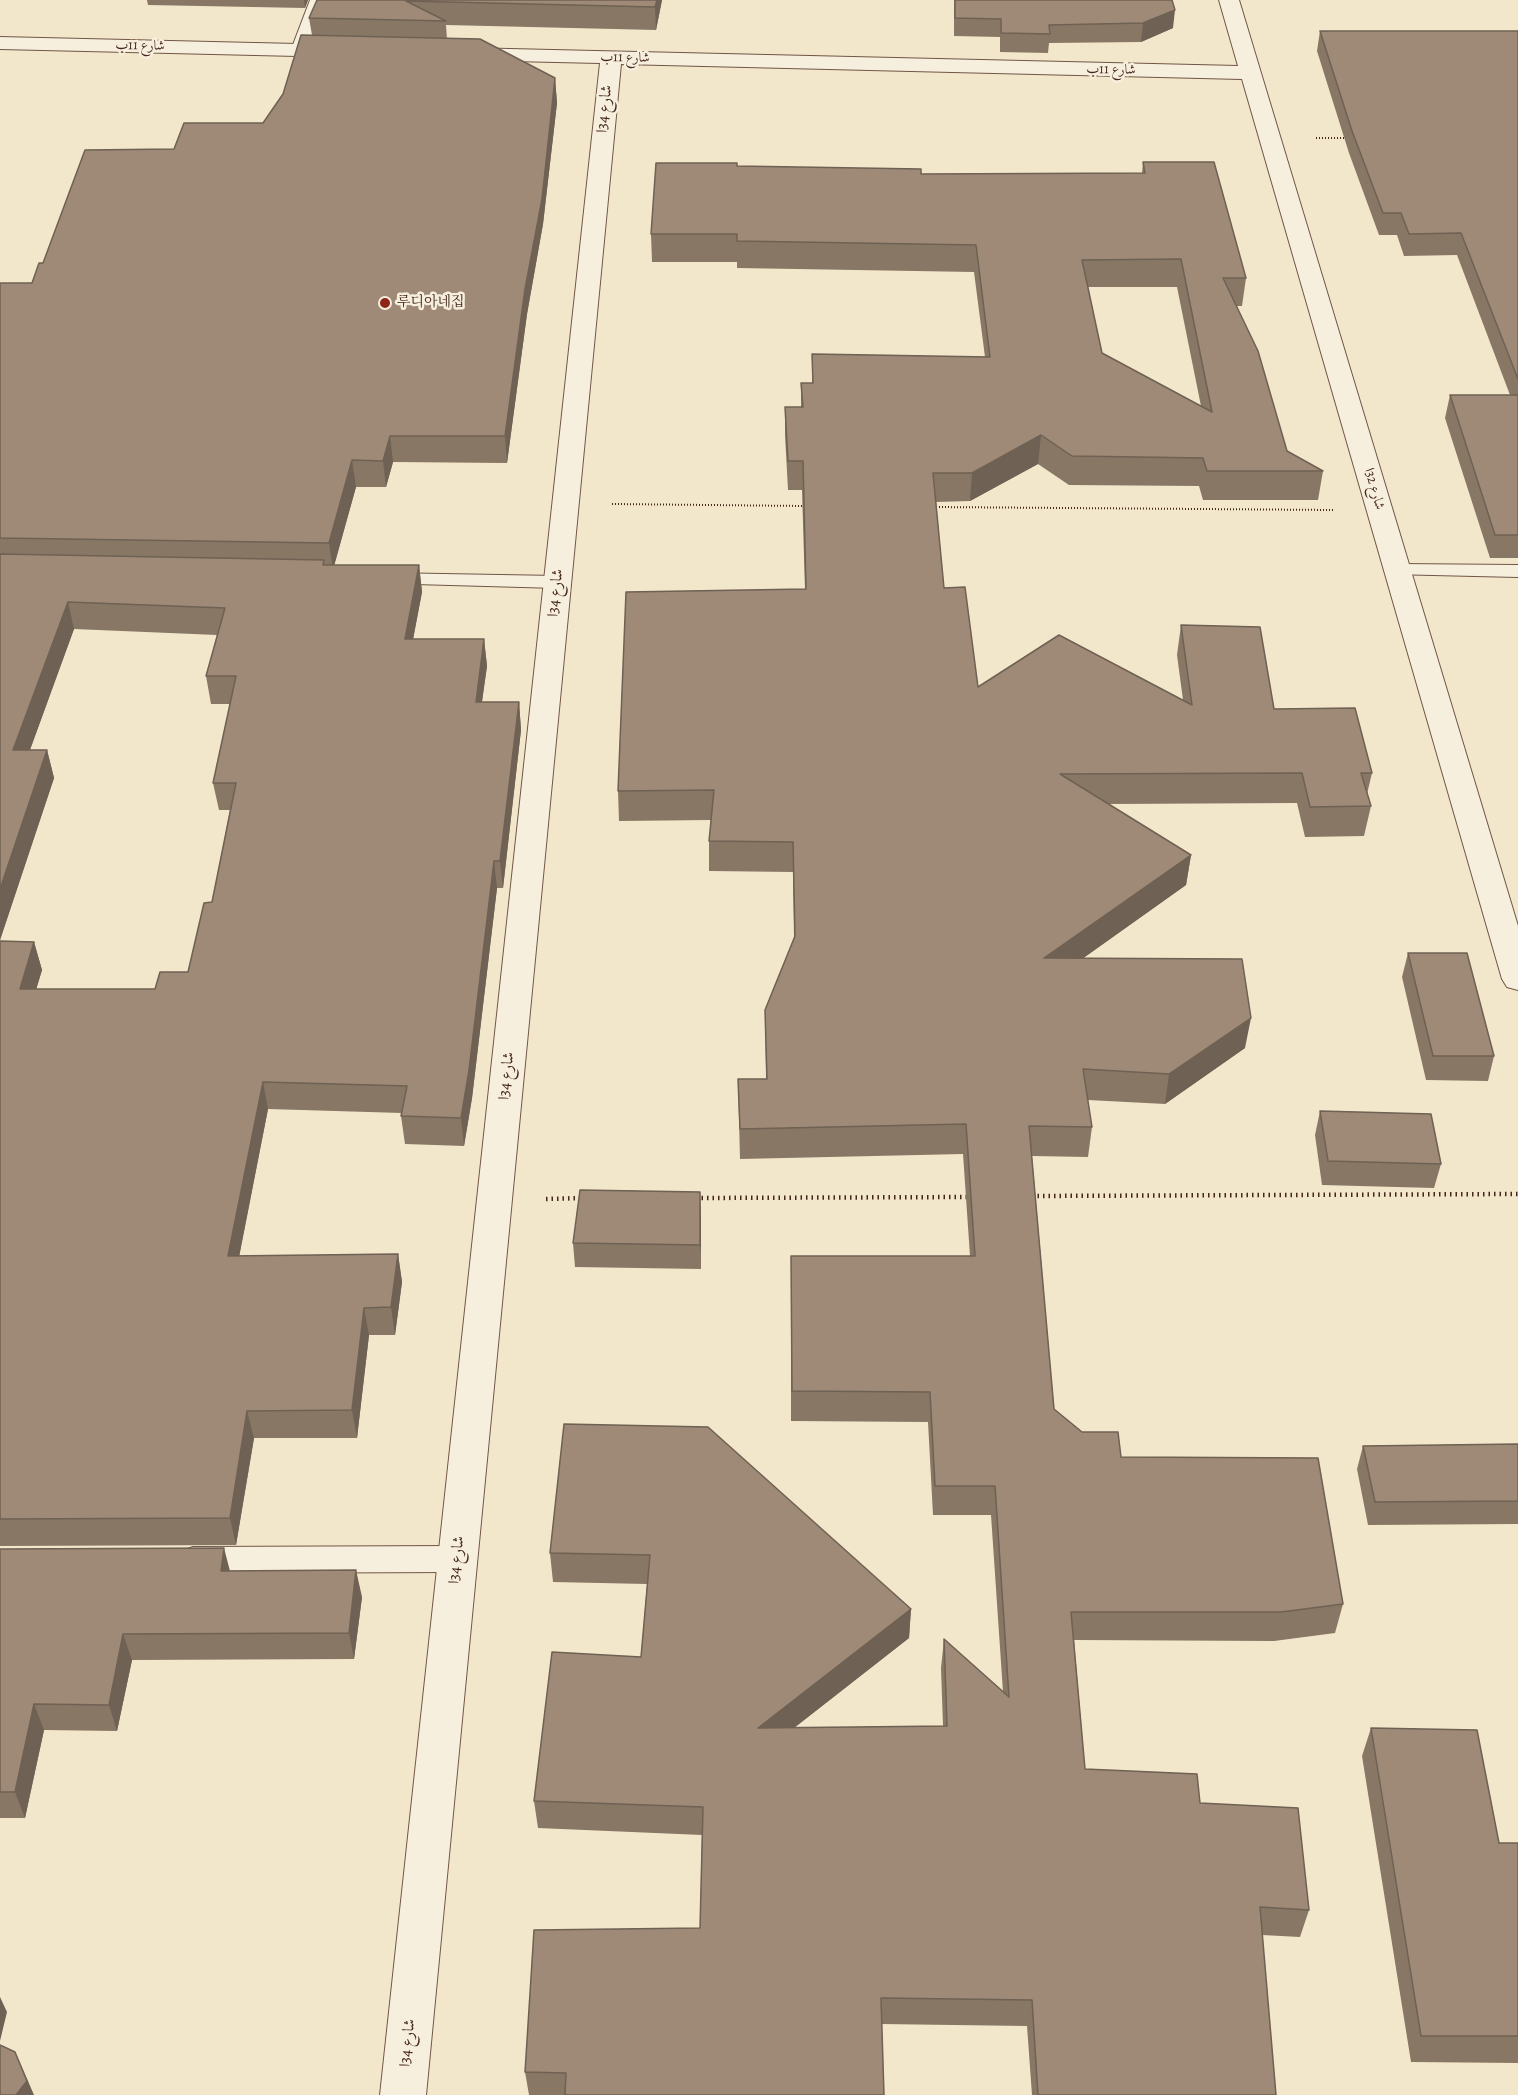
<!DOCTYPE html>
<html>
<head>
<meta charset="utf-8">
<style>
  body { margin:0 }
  canvas { display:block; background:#f2e7cb }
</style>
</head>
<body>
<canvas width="1518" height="2095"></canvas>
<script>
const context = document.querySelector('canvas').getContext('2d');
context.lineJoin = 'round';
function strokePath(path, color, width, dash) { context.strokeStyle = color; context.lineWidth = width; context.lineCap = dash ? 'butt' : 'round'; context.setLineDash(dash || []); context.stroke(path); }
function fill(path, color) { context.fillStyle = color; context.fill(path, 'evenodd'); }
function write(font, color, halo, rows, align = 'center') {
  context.font = font + ' Alegreya,Amiri,"Noto Serif KR",serif'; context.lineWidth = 5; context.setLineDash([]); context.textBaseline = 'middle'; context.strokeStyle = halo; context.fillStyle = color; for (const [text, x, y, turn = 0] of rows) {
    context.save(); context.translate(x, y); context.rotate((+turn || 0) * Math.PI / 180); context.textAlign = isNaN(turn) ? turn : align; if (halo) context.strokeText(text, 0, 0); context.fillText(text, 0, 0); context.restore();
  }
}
const pathFar1 = new Path2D(`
  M 1316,138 L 1347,138
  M 612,504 L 805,506
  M 933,507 L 1333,510`);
const path = new Path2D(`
  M 1032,1196 L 1518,1194
  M 696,1198 L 970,1197
  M 546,1199 L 583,1198`);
const lane = new Path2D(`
  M 310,0 L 326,0 L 307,50 L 299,55 L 293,53 L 291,50 Z
  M 1397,564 L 1518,565 L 1518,577 L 1390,574 L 1387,570 L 1390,566 Z
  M 386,573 L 557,576 L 564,578 L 567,582 L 564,586 L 557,588 L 379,583 L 376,579 L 379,575 Z
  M 457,1546 L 468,1550 L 472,1559 L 468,1568 L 457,1572 L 193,1573 L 182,1569 L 178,1560 L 182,1551 L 193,1547 Z`);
const street = new Path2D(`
  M 1219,0 L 1239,0 L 1261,73 L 1518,926 L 1518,990 L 1507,987 L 1502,979 L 1242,79 L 621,64 L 426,2095 L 380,2095 L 600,63 L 467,60 L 460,58 L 457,54 L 460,50 L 467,48 L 1238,66 Z
  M 0,37 L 340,45 L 347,47 L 350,51 L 347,55 L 340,57 L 0,49 Z`);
const wall = new Path2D(`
  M 147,0 L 308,0 L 305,8 L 148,5 Z
  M 317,0 L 662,0 L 656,30 L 446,25 L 447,39 L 555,78 L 557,103 L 543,224 L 527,314 L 507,463 L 393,462 L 386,487 L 356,487 L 334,565 L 419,565 L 422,592 L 413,639 L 484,639 L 487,666 L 482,702 L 519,702 L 521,730 L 503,888 L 497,888 L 472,1098 L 464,1146 L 405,1144 L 401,1116 L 402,1113 L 268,1109 L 239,1256 L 398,1254 L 402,1282 L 395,1335 L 369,1335 L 357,1438 L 254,1438 L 236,1545 L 0,1546 L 0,941 L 34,942 L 42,970 L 36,989 L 155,989 L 188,972 L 212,902 L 230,810 L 219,810 L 213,783 L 230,704 L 211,704 L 206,676 L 217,635 L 74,629 L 30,750 L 47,750 L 54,778 L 0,940 L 0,283 L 32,283 L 43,263 L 174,149 L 263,123 L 283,94 L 312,35 L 309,18 Z
  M 954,0 L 1172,0 L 1173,28 L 1141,42 L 1049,43 L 1048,53 L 1000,52 L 1000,37 L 954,36 Z
  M 1320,31 L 1518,31 L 1518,558 L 1490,558 L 1445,418 L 1450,395 L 1510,395 L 1457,255 L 1404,256 L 1397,235 L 1379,235 L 1349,153 L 1317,51 Z
  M 1143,162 L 1246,278 L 1242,306 L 1237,306 L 1287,451 L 1323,471 L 1318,500 L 1203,500 L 1199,486 L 1069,485 L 1038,464 L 970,501 L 936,502 L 944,588 L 978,687 L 1183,700 L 1177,655 L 1181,625 L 1274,709 L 1372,773 L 1367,794 L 1371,806 L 1364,836 L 1305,837 L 1297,803 L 1109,804 L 1191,855 L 1186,885 L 1083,958 L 1245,1048 L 1165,1104 L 1088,1100 L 1092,1127 L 1088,1157 L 1032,1156 L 1054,1409 L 1082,1432 L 1343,1604 L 1335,1633 L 1274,1641 L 1074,1640 L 1085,1769 L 1200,1803 L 1309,1910 L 1300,1937 L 1262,1935 L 1276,2095 L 1032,2095 L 1027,2026 L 881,2024 L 883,2095 L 529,2095 L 525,2072 L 700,1928 L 702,1835 L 538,1828 L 534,1801 L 641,1657 L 647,1584 L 553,1582 L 550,1553 L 564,1424 L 911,1609 L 909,1638 L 794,1728 L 943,1726 L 941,1668 L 944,1639 L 1003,1692 L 991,1515 L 933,1515 L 928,1422 L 791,1421 L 791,1256 L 970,1256 L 963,1154 L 740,1159 L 738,1079 L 766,1079 L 765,1010 L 794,938 L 793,872 L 709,871 L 709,841 L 711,820 L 619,821 L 618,791 L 805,590 L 802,490 L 788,490 L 785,435 L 785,407 L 801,407 L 801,383 L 812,383 L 812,354 L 985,357 L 974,272 L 737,268 L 737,262 L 652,262 L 651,234 L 737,166 L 921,174 L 1142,173 ZM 1088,287 L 1177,287 L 1201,406 L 1102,353 Z
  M 1408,953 L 1494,1056 L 1488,1081 L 1426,1080 L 1402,977 Z
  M 1320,1111 L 1441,1164 L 1434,1188 L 1322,1185 L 1315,1135 Z
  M 700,1192 L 701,1269 L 575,1267 L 573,1243 Z
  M 1518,1444 L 1518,1524 L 1368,1525 L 1357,1469 L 1363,1446 Z
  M 0,1549 L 230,1571 L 362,1597 L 354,1659 L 132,1660 L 117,1731 L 44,1730 L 25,1818 L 0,1818 Z
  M 1371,1728 L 1499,1843 L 1518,1843 L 1518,2063 L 1411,2062 L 1362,1756 Z`);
const shadedWall = new Path2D(`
  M 304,0 L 308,0 L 305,8 Z
  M 657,0 L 662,0 L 656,30 L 655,7 Z
  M 1175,10 L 1173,28 L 1141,42 L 1143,23 Z
  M 555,78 L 557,103 L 543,224 L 527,314 L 507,463 L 505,436 Z
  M 1041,435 L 1038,464 L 970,501 L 972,473 Z
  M 390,436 L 393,462 L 386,487 L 383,461 Z
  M 352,460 L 356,487 L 333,570 L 329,543 Z
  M 419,565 L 422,592 L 408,666 L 405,639 Z
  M 68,602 L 74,629 L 20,777 L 13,750 Z
  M 484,639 L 487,666 L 478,729 L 476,702 Z
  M 519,702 L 521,730 L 503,888 L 500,861 Z
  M 47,750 L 54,778 L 0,940 L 0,889 Z
  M 1191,855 L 1186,885 L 1040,989 L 1044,958 Z
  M 494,861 L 497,888 L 472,1098 L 464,1146 L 461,1118 Z
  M 34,942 L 42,970 L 28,1017 L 20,989 Z
  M 1251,1018 L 1245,1048 L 1165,1104 L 1169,1074 Z
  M 263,1082 L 268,1109 L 234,1283 L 228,1256 Z
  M 700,1192 L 701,1216 L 701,1269 L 700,1245 Z
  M 398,1254 L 402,1282 L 395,1335 L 391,1307 Z
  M 364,1308 L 369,1335 L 357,1438 L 352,1410 Z
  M 247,1411 L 254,1438 L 236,1545 L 230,1518 Z
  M 224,1548 L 231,1575 L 221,1571 Z
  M 356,1570 L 362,1597 L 354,1659 L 349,1633 Z
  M 911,1609 L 909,1638 L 758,1756 L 758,1728 Z
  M 123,1634 L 132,1660 L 117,1731 L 109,1705 Z
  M 34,1704 L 44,1730 L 25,1818 L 15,1792 Z
  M 0,1997 L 7,2012 L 0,2041 Z
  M 15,2052 L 28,2081 L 34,2095 L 16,2095 Z`);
const building = new Path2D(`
  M 317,0 L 657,0 L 655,7 L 406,1 L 446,21 L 309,18 Z
  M 955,0 L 1172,0 L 1175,10 L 1143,23 L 1049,25 L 1050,34 L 1001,33 L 1001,19 L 955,18 Z
  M 1320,31 L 1518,31 L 1518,379 L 1461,233 L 1409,234 L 1401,213 L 1383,213 L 1352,131 Z
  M 301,35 L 480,39 L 555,78 L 542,199 L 525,289 L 505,436 L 390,436 L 383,461 L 352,460 L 329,543 L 0,538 L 0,283 L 32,283 L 39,263 L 43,263 L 85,150 L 174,149 L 184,123 L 263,123 L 283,94 Z
  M 1143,162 L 1214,162 L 1246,278 L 1223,278 L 1258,351 L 1287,451 L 1323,471 L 1207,471 L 1203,458 L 1072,456 L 1041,435 L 972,473 L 933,473 L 944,588 L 965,587 L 978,687 L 1059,635 L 1192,705 L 1181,625 L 1260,627 L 1274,709 L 1355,708 L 1372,773 L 1361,773 L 1371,806 L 1310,807 L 1302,773 L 1060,774 L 1191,855 L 1044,958 L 1242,959 L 1251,1018 L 1169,1074 L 1083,1069 L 1092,1127 L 1029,1126 L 1054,1409 L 1082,1432 L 1118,1432 L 1121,1457 L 1318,1458 L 1343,1604 L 1281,1612 L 1071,1612 L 1085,1769 L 1197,1774 L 1200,1803 L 1298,1808 L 1309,1910 L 1260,1907 L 1276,2095 L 1038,2095 L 1032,2000 L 881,1998 L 884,2095 L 565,2095 L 566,2073 L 525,2072 L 534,1930 L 700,1928 L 703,1807 L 534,1801 L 552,1652 L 641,1657 L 650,1555 L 550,1553 L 564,1424 L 708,1427 L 911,1609 L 758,1728 L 947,1726 L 944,1639 L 1009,1697 L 995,1486 L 935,1486 L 930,1392 L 792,1391 L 791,1256 L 975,1256 L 966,1124 L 740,1129 L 738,1079 L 767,1079 L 765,1010 L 795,936 L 793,842 L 709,841 L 714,790 L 618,791 L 626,592 L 806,589 L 803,461 L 788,461 L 785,407 L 803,407 L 801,383 L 813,383 L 812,354 L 990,357 L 976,245 L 737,241 L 737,234 L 651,234 L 656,163 L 737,163 L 737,166 L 921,169 L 921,174 L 1145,173 ZM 1181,259 L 1212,412 L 1102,353 L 1082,260 Z
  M 1450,395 L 1518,395 L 1518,535 L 1495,535 Z
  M 0,554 L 324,560 L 323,565 L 419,565 L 405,639 L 484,639 L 476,702 L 519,702 L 500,861 L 494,861 L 469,1070 L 461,1118 L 401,1116 L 407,1086 L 263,1082 L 228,1256 L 398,1254 L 391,1307 L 364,1308 L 352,1410 L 247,1411 L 230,1518 L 0,1519 L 0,941 L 34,942 L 20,989 L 155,989 L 160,972 L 188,972 L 204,903 L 212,902 L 236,783 L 213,783 L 236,676 L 206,676 L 225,608 L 68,602 L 13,750 L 47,750 L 0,889 Z
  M 1408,953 L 1467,953 L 1494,1056 L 1433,1056 Z
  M 1320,1111 L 1431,1114 L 1441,1164 L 1328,1161 Z
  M 580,1190 L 700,1192 L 700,1245 L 573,1243 Z
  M 1518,1444 L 1518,1501 L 1375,1502 L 1363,1446 Z
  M 224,1548 L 221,1571 L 356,1570 L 349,1633 L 123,1634 L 109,1705 L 34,1704 L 15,1792 L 0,1792 L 0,1549 Z
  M 1371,1728 L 1477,1730 L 1499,1843 L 1518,1843 L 1518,2036 L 1421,2036 Z
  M 0,2045 L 15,2052 L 27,2081 L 16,2095 L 0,2095 Z`);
const markers = [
  [385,303,6,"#8f2418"]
];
const farStreetnames = [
  ["شارع 11ب",140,46,1],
  ["شارع 11ب",625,58,1],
  ["شارع 11ب",1111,70,1],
  ["شارع 32ا",1374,489,74]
];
const farPoinames = [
  ["루디아네집",397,303]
];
const streetNames = [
  ["شارع 34ا",605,109,-84],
  ["شارع 34ا",556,593,-84],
  ["شارع 34ا",507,1076,-84],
  ["شارع 34ا",457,1560,-84],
  ["شارع 34ا",408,2043,-84]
];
strokePath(lane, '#705646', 2);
strokePath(street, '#705646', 2);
strokePath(pathFar1, '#44261a', 2, [1, 2]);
strokePath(path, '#44261a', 4.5, [1.5, 4]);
fill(lane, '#f7efdd');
fill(street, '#f7efdd');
fill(wall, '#887765');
fill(shadedWall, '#6f6153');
fill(building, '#9e8a76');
strokePath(building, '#6f6153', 1.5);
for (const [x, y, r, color] of markers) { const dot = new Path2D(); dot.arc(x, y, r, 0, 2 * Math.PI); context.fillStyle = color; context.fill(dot); strokePath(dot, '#f7efdd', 2); }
write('14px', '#44261a', '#f7efdd', farStreetnames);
write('14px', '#44261a', '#f7efdd', farPoinames, 'left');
write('16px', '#44261a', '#f7efdd', streetNames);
</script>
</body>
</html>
